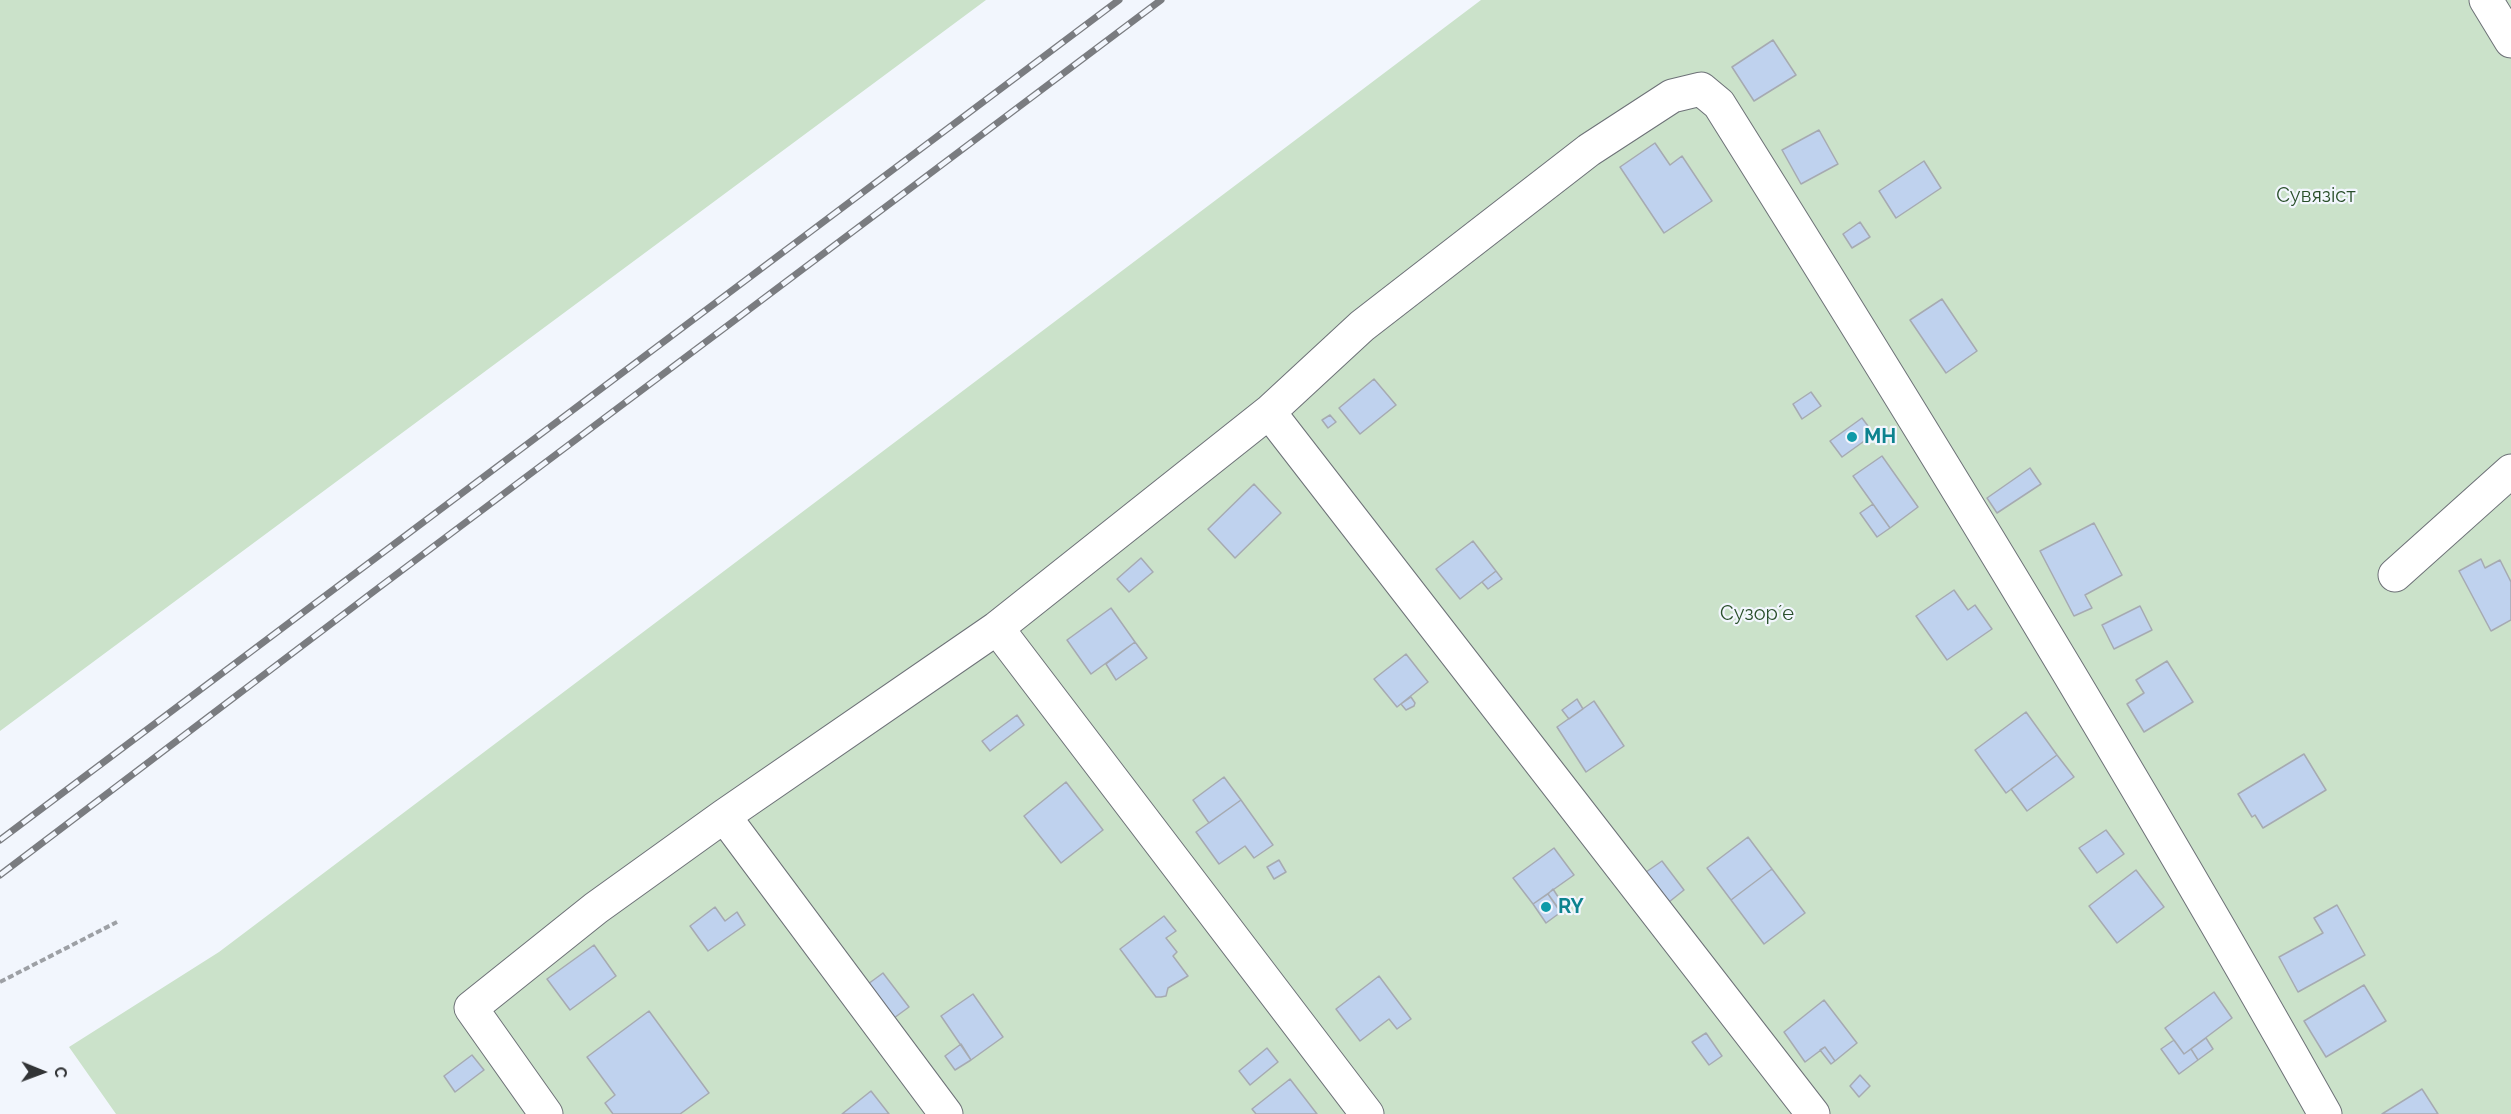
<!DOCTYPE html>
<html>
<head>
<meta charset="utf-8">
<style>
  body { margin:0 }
  #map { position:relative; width:2511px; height:1114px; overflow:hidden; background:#f2f6fd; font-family:Raleway,sans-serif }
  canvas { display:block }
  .north { position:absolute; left:12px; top:1042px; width:60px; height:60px; -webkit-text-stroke:4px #f2f6fd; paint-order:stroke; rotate:91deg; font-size:16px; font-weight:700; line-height:24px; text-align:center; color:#323436 }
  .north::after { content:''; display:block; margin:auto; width:21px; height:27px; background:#323436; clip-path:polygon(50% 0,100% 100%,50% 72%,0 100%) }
</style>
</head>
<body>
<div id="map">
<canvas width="2511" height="1114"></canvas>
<div class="north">С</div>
</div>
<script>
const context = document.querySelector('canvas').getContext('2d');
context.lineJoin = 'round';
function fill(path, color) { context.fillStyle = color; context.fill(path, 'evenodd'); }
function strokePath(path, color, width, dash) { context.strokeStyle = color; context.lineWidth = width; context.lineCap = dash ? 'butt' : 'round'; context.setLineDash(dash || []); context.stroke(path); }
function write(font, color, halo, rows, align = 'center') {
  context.font = font + ' Raleway,sans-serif'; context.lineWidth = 4.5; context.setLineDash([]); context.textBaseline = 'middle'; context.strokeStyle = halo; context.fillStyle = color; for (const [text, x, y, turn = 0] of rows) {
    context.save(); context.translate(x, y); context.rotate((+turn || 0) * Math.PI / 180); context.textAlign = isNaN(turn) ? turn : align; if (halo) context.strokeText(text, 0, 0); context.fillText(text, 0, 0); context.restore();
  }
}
const green = new Path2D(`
  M 0,0 L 986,0 L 0,731 Z
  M 1481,0 L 2511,0 L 2511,1114 L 116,1114 L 69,1047 L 219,952 Z`);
const building = new Path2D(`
  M 1773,40 L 1796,75 L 1754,101 L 1732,67 Z
  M 1819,130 L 1838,164 L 1801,184 L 1782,150 Z
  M 1655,143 L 1670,165 L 1682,156 L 1712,201 L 1664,233 L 1620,167 Z
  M 1924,161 L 1941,188 L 1896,218 L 1879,191 Z
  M 1860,222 L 1870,237 L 1852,248 L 1843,234 Z
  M 1942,299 L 1977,351 L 1946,373 L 1910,320 Z
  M 1374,379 L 1396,405 L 1360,434 L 1339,408 Z
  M 1811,392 L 1821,406 L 1802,419 L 1793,404 Z
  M 1330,415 L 1336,422 L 1328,428 L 1322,420 Z
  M 1862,418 L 1874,434 L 1842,457 L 1830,441 Z
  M 1882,456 L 1918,507 L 1890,528 L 1853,476 Z
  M 2030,468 L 2041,484 L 1997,513 L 1987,498 Z
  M 1254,484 L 1281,513 L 1235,558 L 1208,529 Z
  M 1873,504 L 1890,528 L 1877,537 L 1860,513 Z
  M 2094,523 L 2122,575 L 2085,595 L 2092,608 L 2074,616 L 2040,551 Z
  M 1473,541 L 1496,571 L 1460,599 L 1436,569 Z
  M 1141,558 L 1153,572 L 1129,592 L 1117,579 Z
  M 2481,559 L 2485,568 L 2500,560 L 2511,582 L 2511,620 L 2491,631 L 2459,571 Z
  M 1496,571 L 1502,579 L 1488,589 L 1482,582 Z
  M 1954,590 L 1968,610 L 1975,605 L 1992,629 L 1947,660 L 1916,616 Z
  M 2140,606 L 2152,630 L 2114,649 L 2102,625 Z
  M 1111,608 L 1135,642 L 1091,674 L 1067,640 Z
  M 1135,642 L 1147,658 L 1116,680 L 1106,664 Z
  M 1406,654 L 1428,682 L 1397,707 L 1374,679 Z
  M 2167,661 L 2193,702 L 2144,732 L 2127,704 L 2144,693 L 2136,680 Z
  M 1411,697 L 1415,703 L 1414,706 L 1406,710 L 1401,704 Z
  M 1577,699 L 1583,709 L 1569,719 L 1562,710 Z
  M 1594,701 L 1624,746 L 1586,772 L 1557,727 Z
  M 2026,712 L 2057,755 L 2006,793 L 1975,750 Z
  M 1017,715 L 1024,725 L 990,751 L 982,741 Z
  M 2304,754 L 2326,790 L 2263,828 L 2255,815 L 2252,817 L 2238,794 Z
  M 2057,755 L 2074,777 L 2027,811 L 2011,789 Z
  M 1224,777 L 1241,800 L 1209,823 L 1193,800 Z
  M 1066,782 L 1103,830 L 1061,863 L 1024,816 Z
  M 1241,800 L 1273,845 L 1254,858 L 1245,846 L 1219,864 L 1196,832 Z
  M 2106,830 L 2124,854 L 2097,873 L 2079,848 Z
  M 1748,837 L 1772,869 L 1731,900 L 1707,868 Z
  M 1554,848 L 1574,875 L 1533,904 L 1513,878 Z
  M 1279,860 L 1286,872 L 1274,879 L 1267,867 Z
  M 1662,861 L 1684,890 L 1669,902 L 1646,872 Z
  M 1772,869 L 1805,913 L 1764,944 L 1731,900 Z
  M 2136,870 L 2164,907 L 2117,943 L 2089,906 Z
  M 1553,889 L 1564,906 L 1559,910 L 1548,894 Z
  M 1548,894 L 1561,912 L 1546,923 L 1533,904 Z
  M 2337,905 L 2365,955 L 2298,992 L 2279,957 L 2323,933 L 2314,918 Z
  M 715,907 L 725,921 L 737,912 L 745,925 L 708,951 L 690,926 Z
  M 1164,916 L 1176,931 L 1166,938 L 1177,952 L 1173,956 L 1188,976 L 1168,988 L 1166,996 L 1161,997 L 1156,997 L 1120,949 Z
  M 594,945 L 616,976 L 570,1010 L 547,979 Z
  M 883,973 L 909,1007 L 894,1018 L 868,984 Z
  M 1379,976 L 1411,1019 L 1397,1029 L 1389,1019 L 1360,1041 L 1336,1009 Z
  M 2364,985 L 2386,1021 L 2326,1057 L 2304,1021 Z
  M 2214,992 L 2232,1018 L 2184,1054 L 2165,1028 Z
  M 973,994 L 1003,1037 L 971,1060 L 941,1016 Z
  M 1824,1000 L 1857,1043 L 1835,1061 L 1825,1047 L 1805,1062 L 1784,1032 Z
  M 649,1011 L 709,1093 L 680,1114 L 613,1114 L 605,1103 L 615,1095 L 587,1057 Z
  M 1706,1033 L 1722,1056 L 1709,1065 L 1692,1042 Z
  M 2206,1038 L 2213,1049 L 2198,1060 L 2191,1049 Z
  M 2174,1040 L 2184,1054 L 2191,1049 L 2198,1060 L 2179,1074 L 2161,1049 Z
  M 961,1044 L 971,1060 L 955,1070 L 945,1056 Z
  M 1825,1047 L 1835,1061 L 1831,1064 L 1820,1050 Z
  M 1267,1048 L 1278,1062 L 1250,1085 L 1239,1071 Z
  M 472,1055 L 484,1070 L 455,1092 L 444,1076 Z
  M 1860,1075 L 1870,1086 L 1859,1097 L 1850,1086 Z
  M 1290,1079 L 1317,1114 L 1256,1114 L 1252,1109 Z
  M 2422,1089 L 2438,1114 L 2382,1114 Z
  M 871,1091 L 889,1114 L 842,1114 Z`);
const path = new Path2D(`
  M 0,982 L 117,922`);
const minor = new Path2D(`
  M 2486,0 L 2511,41
  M 1269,412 L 1362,326 L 1589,150 L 1672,96 L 1701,89 L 1719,104 C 1927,436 2133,772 2325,1114
  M 2395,575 L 2511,471
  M 997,628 L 1269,412 L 1813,1114
  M 724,816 L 946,1114
  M 546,1114 L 471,1008 L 596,908 L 724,816 L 997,628 L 1367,1114`);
const rail = new Path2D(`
  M 0,840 L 1119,0
  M 0,875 L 373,592 L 1161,0`);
const markers = [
  [1852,437,6,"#0f9aa8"],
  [1546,907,6,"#0f9aa8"]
];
const parkNames = [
  ["Сувязіст",2316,196],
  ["Сузорʼе",1757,614]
];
const cultureNames = [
  ["МН",1864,437],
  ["RY",1558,907]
];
fill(green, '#cbe2ca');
fill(building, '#bfd2ee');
strokePath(building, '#a6aab1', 1.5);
strokePath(minor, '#6d7177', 35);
strokePath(path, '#9da0a5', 4, [6, 3]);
strokePath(minor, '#fff', 33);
strokePath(rail, '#7a7c80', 7);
strokePath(rail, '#f2f6fd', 4.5, [14]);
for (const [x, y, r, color] of markers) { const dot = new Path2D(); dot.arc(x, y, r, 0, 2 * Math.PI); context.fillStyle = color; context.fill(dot); strokePath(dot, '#f2f6fd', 2); }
write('20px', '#2a502b', '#f2f6fd', parkNames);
write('bold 20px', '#0d838f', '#f2f6fd', cultureNames, 'left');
</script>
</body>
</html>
